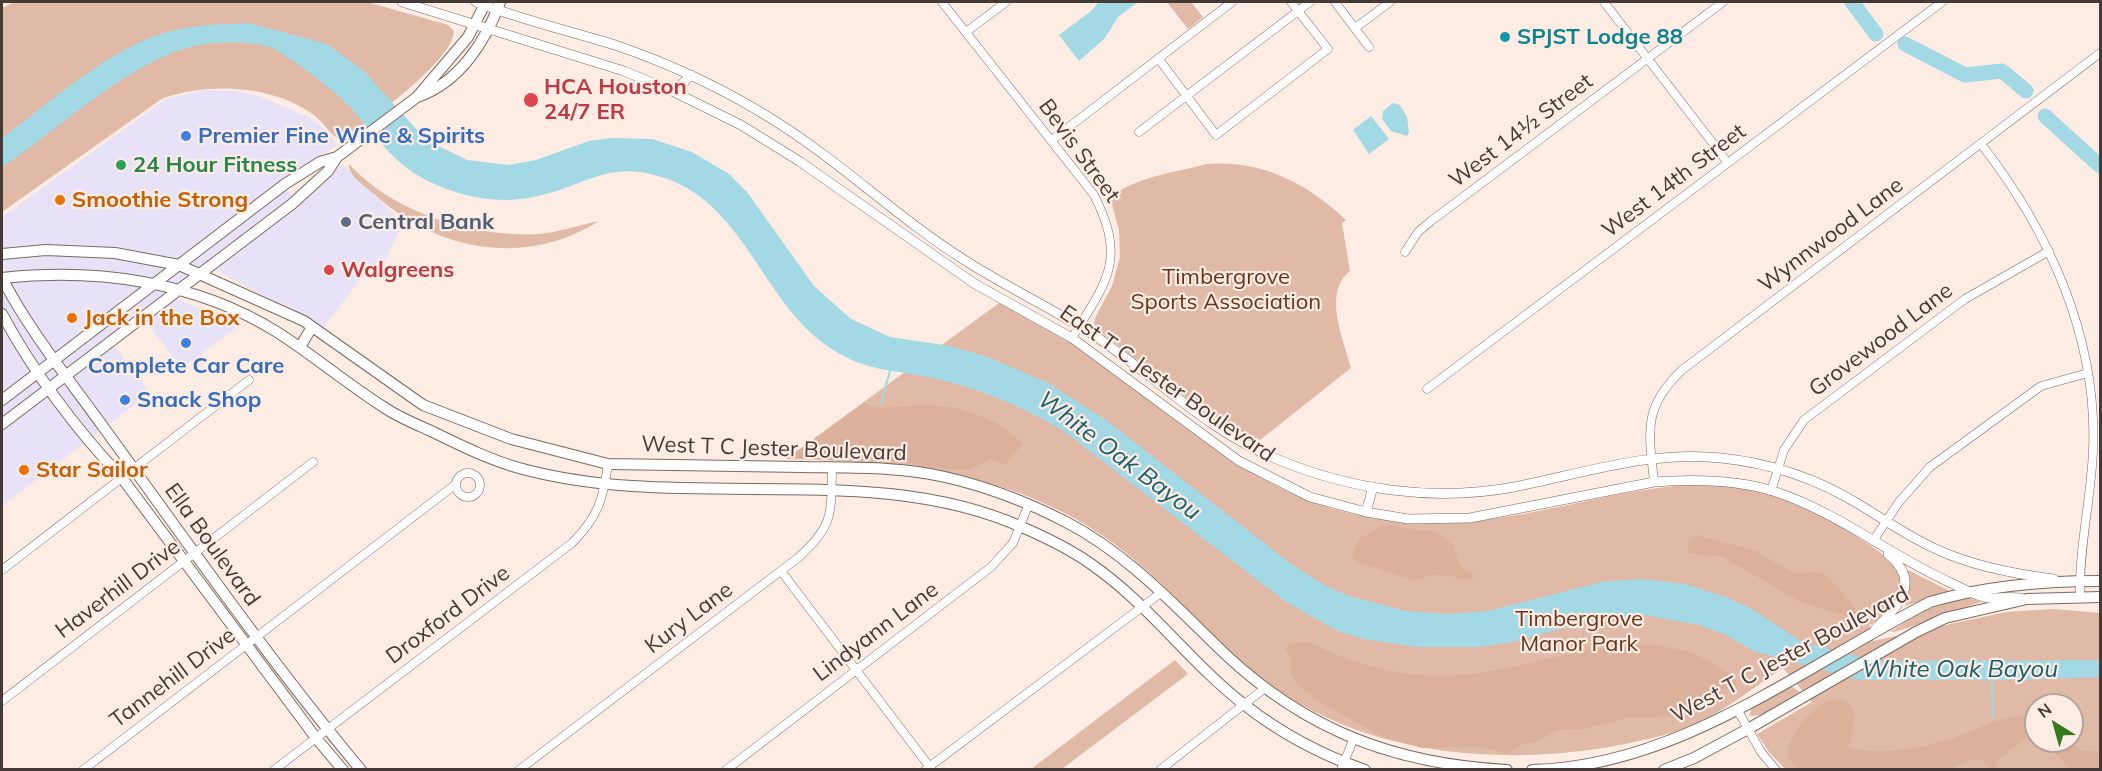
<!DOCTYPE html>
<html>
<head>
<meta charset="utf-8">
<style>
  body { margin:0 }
  #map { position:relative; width:2102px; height:771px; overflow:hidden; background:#fcece4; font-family:Mulish,sans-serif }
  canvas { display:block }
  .frame { position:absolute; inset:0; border:3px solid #453a35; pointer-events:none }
  .north { position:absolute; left:2024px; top:693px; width:60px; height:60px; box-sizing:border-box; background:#fcece4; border:2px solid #b3a59e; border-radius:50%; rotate:323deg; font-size:16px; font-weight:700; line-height:24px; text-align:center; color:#453a35 }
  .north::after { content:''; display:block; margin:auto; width:21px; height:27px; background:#357b1d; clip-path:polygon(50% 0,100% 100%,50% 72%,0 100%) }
</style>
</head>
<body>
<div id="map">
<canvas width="2102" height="771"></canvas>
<div class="frame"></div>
<div class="north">N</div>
</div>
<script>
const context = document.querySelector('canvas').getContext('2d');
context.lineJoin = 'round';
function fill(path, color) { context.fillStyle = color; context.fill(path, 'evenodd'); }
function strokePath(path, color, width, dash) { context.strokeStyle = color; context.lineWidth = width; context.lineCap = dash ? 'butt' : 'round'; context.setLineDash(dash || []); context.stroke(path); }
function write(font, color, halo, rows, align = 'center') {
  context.font = font + ' Mulish,sans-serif'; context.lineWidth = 4.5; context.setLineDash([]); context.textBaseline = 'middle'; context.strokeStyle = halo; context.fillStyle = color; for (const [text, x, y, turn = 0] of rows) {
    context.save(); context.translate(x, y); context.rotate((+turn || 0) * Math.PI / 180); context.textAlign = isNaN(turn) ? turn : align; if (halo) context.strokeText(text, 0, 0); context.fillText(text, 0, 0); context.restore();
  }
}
const commercial = new Path2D(`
  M 204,90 L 236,91 L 259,96 L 308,117 L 325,129 L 337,145 L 281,183 L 299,203 L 342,164 L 403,223 L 385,261 L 379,258 L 362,277 L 323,328 L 216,270 L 176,299 L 241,324 L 182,368 L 146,322 L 114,346 L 150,393 L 2,506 L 2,281 L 8,279 L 2,262 L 2,217 L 166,99 Z`);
const green = new Path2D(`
  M 14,2 L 367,2 L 448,25 L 454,31 C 453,61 368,122 341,140 C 329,135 324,122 314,115 C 273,85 210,82 163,98 L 2,212 L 2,8 Z
  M 1167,2 L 1191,2 L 1203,17 L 1188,29 Z
  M 349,164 C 393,213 474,238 540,234 C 560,232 579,225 599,221 C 526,268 436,251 374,194 C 365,186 348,176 349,164 Z
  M 1207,164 C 1262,160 1307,183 1346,220 L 1342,223 L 1350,271 C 1322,293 1344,340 1351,368 L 1260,440 C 1199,416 1153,369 1100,332 L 1094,323 L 1096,316 L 1112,286 L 1120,257 L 1119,230 L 1110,197 C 1139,176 1173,173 1207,164 Z
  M 999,303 C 1030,320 1062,335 1091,356 C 1175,416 1249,490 1353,514 C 1387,521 1423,525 1458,522 C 1604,513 1713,436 1854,535 C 1877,551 1921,571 1892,605 C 1885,614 1880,620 1869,625 L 1873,641 L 2006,612 L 2054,609 L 2100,613 L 2100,769 L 1785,769 L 1769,752 L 1757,734 L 1812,702 L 1783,668 C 1754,687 1725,710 1694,726 C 1558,771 1375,771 1258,675 C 1193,622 1149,558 1072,517 C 979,467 888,462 786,459 ZM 2036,705 L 2072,705 L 2072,741 L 2036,741 Z
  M 1908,570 L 1950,591 L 1905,606 L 1909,588 Z
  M 1967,597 L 1981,602 C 1967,606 1896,634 1890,632 L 1923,611 Z
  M 1175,660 L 1188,674 L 1062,769 L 1031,769 Z
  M 1789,685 L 1800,692 L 1761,715 L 1749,716 L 1753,706 Z`);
const forest = new Path2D(`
  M 864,403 L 880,408 L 926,405 L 959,408 L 999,424 L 1023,443 L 1007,463 L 1001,464 L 991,459 L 969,470 L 946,469 L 870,457 L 786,459 Z
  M 1383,525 L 1437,532 L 1454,546 L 1459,564 L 1476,577 L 1463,580 L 1450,576 L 1435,575 L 1412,580 L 1356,562 L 1352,555 L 1359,539 Z
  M 1696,535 L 1756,551 L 1795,574 L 1816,572 L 1826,575 L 1854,606 L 1857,616 L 1847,617 L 1797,600 L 1723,557 L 1688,553 L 1689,540 Z
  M 1305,642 C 1319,646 1333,653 1347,659 C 1376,669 1406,675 1436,676 C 1525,679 1635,612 1717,666 C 1724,671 1734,675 1737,683 L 1732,689 L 1714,691 L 1689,709 L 1667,717 L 1626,718 L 1585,729 L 1557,730 L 1537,742 L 1524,744 L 1506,754 L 1480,747 L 1422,748 L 1383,737 L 1326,706 L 1301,688 L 1291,676 L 1290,659 L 1285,648 L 1291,643 Z
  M 1831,700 L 1844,700 C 1862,712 1853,728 1849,745 L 1850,748 C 1881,756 1925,748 1956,737 C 1987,726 2001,714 2036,716 L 2036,729 L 1995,763 L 1999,769 L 1991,769 L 1981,760 L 1975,759 L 1949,769 L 1799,769 L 1789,760 C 1782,739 1812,707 1831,700 Z
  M 2046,741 L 2069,741 L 2082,751 L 2100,751 L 2100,769 L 2069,769 Z`);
const water = new Path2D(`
  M 1099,2 L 1138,2 L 1118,17 L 1105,38 L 1079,61 L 1059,35 L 1090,12 Z
  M 249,23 L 327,44 L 364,71 L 426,140 L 467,160 L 508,165 L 536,160 L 589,141 L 611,138 L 652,139 L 692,152 L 729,174 L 747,192 L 814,286 L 851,319 L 890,337 L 950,346 L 988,357 L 1048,383 L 1106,420 L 1291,564 L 1324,585 L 1349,596 L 1406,611 L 1448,614 L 1488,611 L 1602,582 L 1642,579 L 1685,584 L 1726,597 L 1752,609 L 1802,642 L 1876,661 L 2100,660 L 2100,677 L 2020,680 L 1860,680 L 1754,651 L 1724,634 L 1699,625 L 1645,615 L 1596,619 L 1513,642 L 1480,647 L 1418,647 L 1363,639 L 1336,630 L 1286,602 L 1062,430 C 1023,407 984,390 941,380 C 895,369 863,373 823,343 C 762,297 742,204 665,178 C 608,159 588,185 538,196 C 501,205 463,198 428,181 C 395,165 375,136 352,109 C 339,94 289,56 272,48 C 256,42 233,42 216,43 C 143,46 61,129 2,167 L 2,138 C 51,102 109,48 167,32 C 194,25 222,24 249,23 Z
  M 1393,103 L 1400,105 L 1407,117 L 1409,132 L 1407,136 L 1391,131 L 1382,119 L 1383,111 Z
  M 1371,116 L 1389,139 L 1369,154 L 1353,130 Z`);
const stream = new Path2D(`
  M 881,403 L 890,371
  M 1992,678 L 1993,717`);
const river = new Path2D(`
  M 1852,2 L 1876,34
  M 1905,44 L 1965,75 L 2002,71 L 2026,91
  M 2045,116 L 2100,166`);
const minor = new Path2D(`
  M 942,2 L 1094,195 C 1127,260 1107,281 1072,338
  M 1335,2 L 1369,47
  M 1604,2 L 1728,163
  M 1355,28 L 1390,2
  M 966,32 L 1006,2
  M 1158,58 L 1216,135 L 1328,49 L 1291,2
  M 1139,132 L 1310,2
  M 1052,140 L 1232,2
  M 1981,144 C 2049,231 2098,338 2093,451 C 2091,499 2079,547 2080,596
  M 1405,252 L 1418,232 L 1431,221 L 1723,2
  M 1427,389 L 1942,2
  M456 485a12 12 0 1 1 24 0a12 12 0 1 1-24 0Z
  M 1654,482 C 1649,432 1642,408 1682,370 L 2100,53
  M 1771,491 L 1784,450 L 1804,420 L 1965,299 L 2049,251
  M 1873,541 L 1899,502 L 1930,467 L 2041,386 L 2088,373
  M 2,570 L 249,380
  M 781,571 L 929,766
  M 2,701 L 313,462
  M 1737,709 L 1761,752 L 1776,770
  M 83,770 L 456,484
  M 274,770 L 572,543 C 598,517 603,500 608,464
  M 519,770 L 799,557 C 834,525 831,514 832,467
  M 726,770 L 991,567 L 1013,543 L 1028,506
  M 925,770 L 1162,592
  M 1160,770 L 1265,688
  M 1341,770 L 1353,740`);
const tertiary = new Path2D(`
  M 402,2 L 624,71 L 674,92 L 741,125 L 799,161 L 975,284 L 1072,338 L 1239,461 L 1310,497 L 1366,512 L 1408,519 L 1470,518 L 1654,482 C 1694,479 1737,479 1776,492 C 1839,513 1891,556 1951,583 C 1962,588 1977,597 1989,598 C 2000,598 2010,597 2021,598
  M 476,2 C 522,20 570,31 618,46 C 673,65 726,90 775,121 C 842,163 899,219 966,261 C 1010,289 1058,311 1101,340 C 1159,380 1209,431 1274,458 C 1350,490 1433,502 1514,487 C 1581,474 1651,450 1721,458 C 1770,463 1818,479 1860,505 C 1885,520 1909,537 1936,549 C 1972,566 2014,574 2054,579
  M 674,92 L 691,75
  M 1366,512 L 1373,487
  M 1875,629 C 1899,606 1922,582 1888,554`);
const secondary = new Path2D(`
  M 417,97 C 459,83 486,41 500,2
  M 2,254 L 46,250 L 115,253 L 179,265 L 304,321 L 423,405 L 511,439 L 608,464 C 673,465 737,466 802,467 C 849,468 898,466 945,477 C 985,486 1029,503 1066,522 C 1128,554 1175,606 1225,654 C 1307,731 1396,764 1507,770
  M 2,314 C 34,373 76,429 122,478 L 316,738 L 343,770
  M 300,347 L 312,327
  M 2,400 L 285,184 L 320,162 L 337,157 L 417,97 L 468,37 L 486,2
  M 2,424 L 292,204 L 328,171 L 337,157
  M 361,770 C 269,660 188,543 104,428 C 68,378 30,332 2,278 C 96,268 195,281 277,332 C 313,355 346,383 382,406 C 396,416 413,423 429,430 C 458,444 487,459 519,468 C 684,514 870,458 1024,528 C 1047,538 1070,549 1091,564 C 1149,604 1190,663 1246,706 C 1282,734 1322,755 1365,770
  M 1532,770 C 1679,767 1804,666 1930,602 C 1984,586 2045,581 2100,581
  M 1664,770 L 1694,758 L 1748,729 L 1916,632 L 1945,618 L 2027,599 L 2100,597`);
const markers = [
  [1505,37,6,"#0f9aa8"],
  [531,100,8,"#e0444e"],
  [186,136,6,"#3f7fe0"],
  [121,165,6,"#2e9e5b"],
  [60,200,6,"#e8710a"],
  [346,222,6,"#5c6f8a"],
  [329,270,6,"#e0444e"],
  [72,318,6,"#e8710a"],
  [186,343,6,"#3f7fe0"],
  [125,400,6,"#3f7fe0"],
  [24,470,6,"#e8710a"]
];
const cultureNames = [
  ["SPJST Lodge 88",1517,37]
];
const healthNames = [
  ["HCA Houston",544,87],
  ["24/7 ER",544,112],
  ["Walgreens",341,270]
];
const streetNames = [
  ["West 14½ Street",1521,131,-37],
  ["Bevis Street",1079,151,54],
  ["West 14th Street",1674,181,-37],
  ["Wynnwood Lane",1831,235,-37],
  ["Grovewood Lane",1881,340,-37],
  ["East T C Jester Boulevard",1167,384,35],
  ["West T C Jester Boulevard",774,449,2],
  ["Ella Boulevard",212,545,54],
  ["Haverhill Drive",118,589,-37],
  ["Droxford Drive",448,615,-37],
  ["Kury Lane",689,618,-37],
  ["Lindyann Lane",876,632,-37],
  ["West T C Jester Boulevard",1790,655,-28],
  ["Tannehill Drive",173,678,-37]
];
const shopNames = [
  ["Premier Fine Wine & Spirits",198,136],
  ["Complete Car Care",186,366,"center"],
  ["Snack Shop",137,400]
];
const leisureNames = [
  ["24 Hour Fitness",133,165]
];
const foodNames = [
  ["Smoothie Strong",72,200],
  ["Jack in the Box",84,318],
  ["Star Sailor",36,470]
];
const serviceNames = [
  ["Central Bank",358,222]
];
const parkNames = [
  ["Timbergrove",1226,277],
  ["Sports Association",1226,302],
  ["Timbergrove",1579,619],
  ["Manor Park",1579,644]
];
const waterNames = [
  ["White Oak Bayou",1119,456,37],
  ["White Oak Bayou",1960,670]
];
fill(commercial, '#e7e2f8');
fill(green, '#e1baa7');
fill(forest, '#dcb19c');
fill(water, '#a2d9e4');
strokePath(stream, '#a2d9e4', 2);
strokePath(river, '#a2d9e4', 15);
strokePath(minor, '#7f685d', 9);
strokePath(tertiary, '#7f685d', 10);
strokePath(secondary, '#7f685d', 12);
strokePath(minor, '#fff', 8);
strokePath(tertiary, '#fff', 9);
strokePath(secondary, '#fff', 10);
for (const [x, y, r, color] of markers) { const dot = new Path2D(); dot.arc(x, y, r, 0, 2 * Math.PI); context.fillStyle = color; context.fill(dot); strokePath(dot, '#fcece4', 2); }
write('bold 22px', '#0d838f', '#fcece4', cultureNames, 'left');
write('bold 22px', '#be3a42', '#fcece4', healthNames, 'left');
write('22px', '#453a35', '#fcece4', streetNames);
write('bold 22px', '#366cbe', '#fcece4', shopNames, 'left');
write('bold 22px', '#27864d', '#fcece4', leisureNames, 'left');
write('bold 22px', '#c56008', '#fcece4', foodNames, 'left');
write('bold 22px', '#4e5e75', '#fcece4', serviceNames, 'left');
write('22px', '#6a3315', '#fcece4', parkNames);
write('italic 24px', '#18606d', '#fcece4', waterNames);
</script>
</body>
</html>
